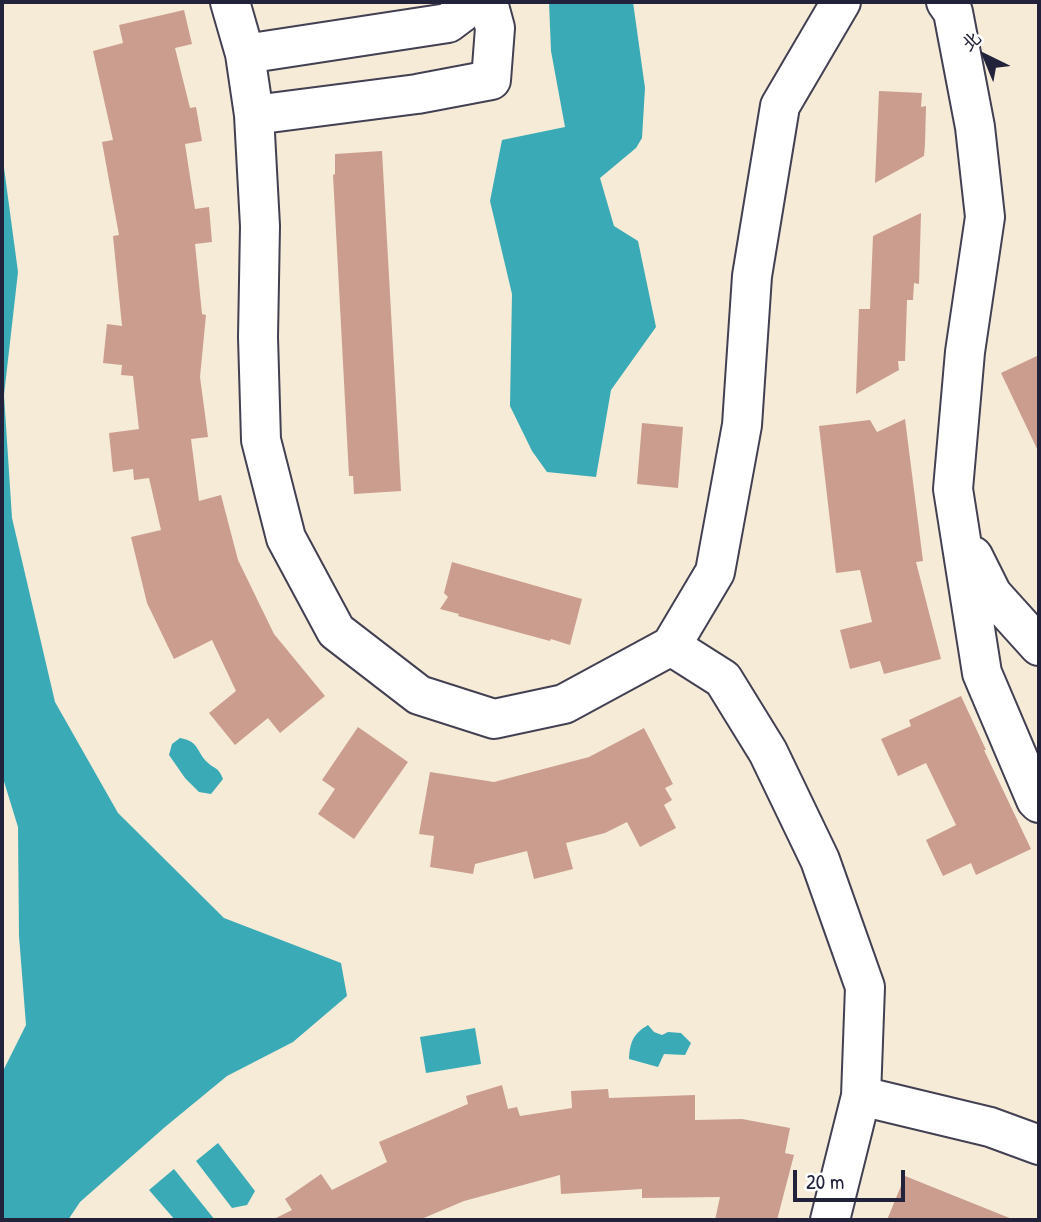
<!DOCTYPE html>
<html>
<head>
<meta charset="utf-8">
<style>
  body { margin:0 }
  #map { position:relative; width:1041px; height:1222px; overflow:hidden; background:#f5ebd7; font-family:"Patrick Hand","LXGW WenKai TC",sans-serif }
  canvas { display:block }
  .frame { position:absolute; inset:0; border:4px solid #22223b; pointer-events:none }
  .north { position:absolute; left:950px; top:21px; width:70px; height:70px; -webkit-text-stroke:5px #fff; paint-order:stroke; rotate:317deg; font-size:19px; font-weight:700; line-height:28px; text-align:center; color:#22223b }
  .north::after { content:''; display:block; margin:auto; width:24px; height:32px; background:#22223b; clip-path:polygon(50% 0,100% 100%,50% 72%,0 100%) }
  .scale { position:absolute; left:793px; top:1170px; width:112px; height:32px; box-sizing:border-box; border:4px solid #22223b; border-top:0; padding-left:9px; font-size:21px; line-height:24px; white-space:nowrap; color:#22223b; -webkit-text-stroke:5px #fff; paint-order:stroke }
</style>
</head>
<body>
<div id="map">
<canvas width="1041" height="1222"></canvas>
<div class="frame"></div>
<div class="north">北</div>
<div class="scale">20 m</div>
</div>
<script>
const context = document.querySelector('canvas').getContext('2d');
context.lineJoin = 'round';
function fill(path, color) { context.fillStyle = color; context.fill(path, 'evenodd'); }
function strokePath(path, color, width, dash) { context.strokeStyle = color; context.lineWidth = width; context.lineCap = dash ? 'butt' : 'round'; context.setLineDash(dash || []); context.stroke(path); }
const water = new Path2D(`
  M 549,2 L 633,2 L 645,88 L 642,138 L 636,148 L 600,178 L 614,226 L 638,241 L 656,327 L 611,390 L 596,477 L 547,472 L 532,451 L 510,406 L 512,294 L 490,201 L 502,140 L 565,127 L 551,51 Z
  M 2,153 L 18,272 L 4,395 L 12,518 L 55,702 L 118,813 L 224,918 L 341,963 L 347,996 L 293,1042 L 227,1076 L 165,1127 L 80,1202 L 68,1220 L 2,1220 L 2,1073 L 26,1025 L 19,936 L 18,827 L 2,775 Z
  M 180,738 C 199,741 196,751 207,762 C 215,770 218,766 223,779 L 211,794 L 199,792 L 185,778 L 169,755 L 172,744 Z
  M 648,1025 L 654,1032 L 662,1035 L 668,1032 L 681,1033 L 691,1043 L 685,1055 L 664,1054 L 658,1067 L 629,1059 C 630,1042 633,1034 648,1025 Z
  M 475,1028 L 481,1064 L 426,1073 L 420,1037 Z
  M 218,1143 L 255,1191 L 247,1205 L 232,1208 L 196,1161 Z
  M 174,1169 L 215,1220 L 175,1220 L 149,1190 Z`);
const building = new Path2D(`
  M 184,10 L 192,44 L 175,48 L 190,108 L 196,107 L 202,141 L 185,144 L 195,209 L 209,207 L 212,242 L 195,244 L 202,314 L 206,315 L 200,377 L 208,437 L 191,439 L 199,501 L 221,495 L 238,560 L 274,634 L 325,696 L 280,733 L 268,718 L 235,745 L 209,713 L 236,691 L 212,640 L 174,659 L 147,603 L 131,537 L 161,530 L 149,478 L 134,480 L 133,469 L 113,472 L 109,433 L 139,429 L 133,376 L 121,375 L 122,365 L 103,363 L 107,324 L 122,326 L 113,236 L 119,235 L 102,142 L 113,140 L 93,51 L 123,43 L 119,25 Z
  M 879,91 L 922,93 L 921,107 L 926,106 L 925,144 L 924,156 L 875,183 Z
  M 382,151 L 401,491 L 354,494 L 353,476 L 349,476 L 333,175 L 335,174 L 335,154 Z
  M 921,213 L 919,284 L 914,283 L 913,300 L 907,300 L 905,361 L 898,361 L 899,370 L 856,394 L 859,309 L 870,309 L 873,236 Z
  M 1039,355 L 1039,453 L 1001,373 Z
  M 905,419 L 923,561 L 916,562 L 941,659 L 884,674 L 880,661 L 850,669 L 840,630 L 872,622 L 860,570 L 836,573 L 819,426 L 870,420 L 877,432 Z
  M 642,423 L 683,427 L 678,488 L 637,484 Z
  M 452,562 L 582,599 L 570,645 L 551,639 L 550,641 L 458,616 L 459,614 L 440,609 L 448,597 L 444,593 Z
  M 961,696 L 986,750 L 984,750 L 1031,849 L 976,875 L 971,863 L 943,876 L 926,840 L 956,825 L 926,763 L 898,776 L 881,739 L 911,726 L 909,720 Z
  M 358,727 L 408,762 L 354,839 L 318,814 L 335,789 L 322,780 Z
  M 644,728 L 673,784 L 665,788 L 672,800 L 664,805 L 676,828 L 640,847 L 627,822 L 605,833 L 566,843 L 573,869 L 534,879 L 527,851 L 475,864 L 473,874 L 430,867 L 434,836 L 419,834 L 430,772 L 494,782 L 589,757 Z
  M 502,1085 L 508,1109 L 517,1107 L 520,1116 L 572,1108 L 571,1091 L 608,1089 L 609,1098 L 695,1095 L 695,1120 L 742,1119 L 790,1128 L 785,1153 L 794,1155 L 777,1220 L 715,1220 L 720,1197 L 642,1198 L 642,1189 L 561,1194 L 560,1175 L 464,1201 L 419,1220 L 272,1220 L 292,1210 L 285,1199 L 321,1174 L 332,1190 L 387,1162 L 379,1142 L 468,1104 L 466,1096 Z
  M 905,1176 L 1012,1219 L 1011,1220 L 887,1220 Z`);
const minor = new Path2D(`
  M 230,2 L 245,54 L 448,23 L 476,2
  M 946,2 L 953,12 L 975,127 L 985,217 L 965,352 L 953,489 L 982,673 L 1036,800 L 1039,803
  M 245,54 L 254,115 L 417,94 L 491,80 L 495,28 L 488,2
  M 254,115 L 260,226 L 258,337 L 261,440 L 286,538 L 336,631 L 419,695 L 494,719 L 564,704 L 671,646 L 715,572 L 742,425 L 752,276 L 780,106 L 841,2
  M 973,556 L 992,594 L 1039,646
  M 671,646 L 723,679 L 768,752 L 820,860 L 865,987 L 861,1096 L 830,1220
  M 861,1096 L 990,1127 L 1039,1145`);
fill(water, '#3aaab6');
fill(building, '#cb9d8e');
strokePath(minor, '#424052', 42);
strokePath(minor, '#fff', 38);
</script>
</body>
</html>
